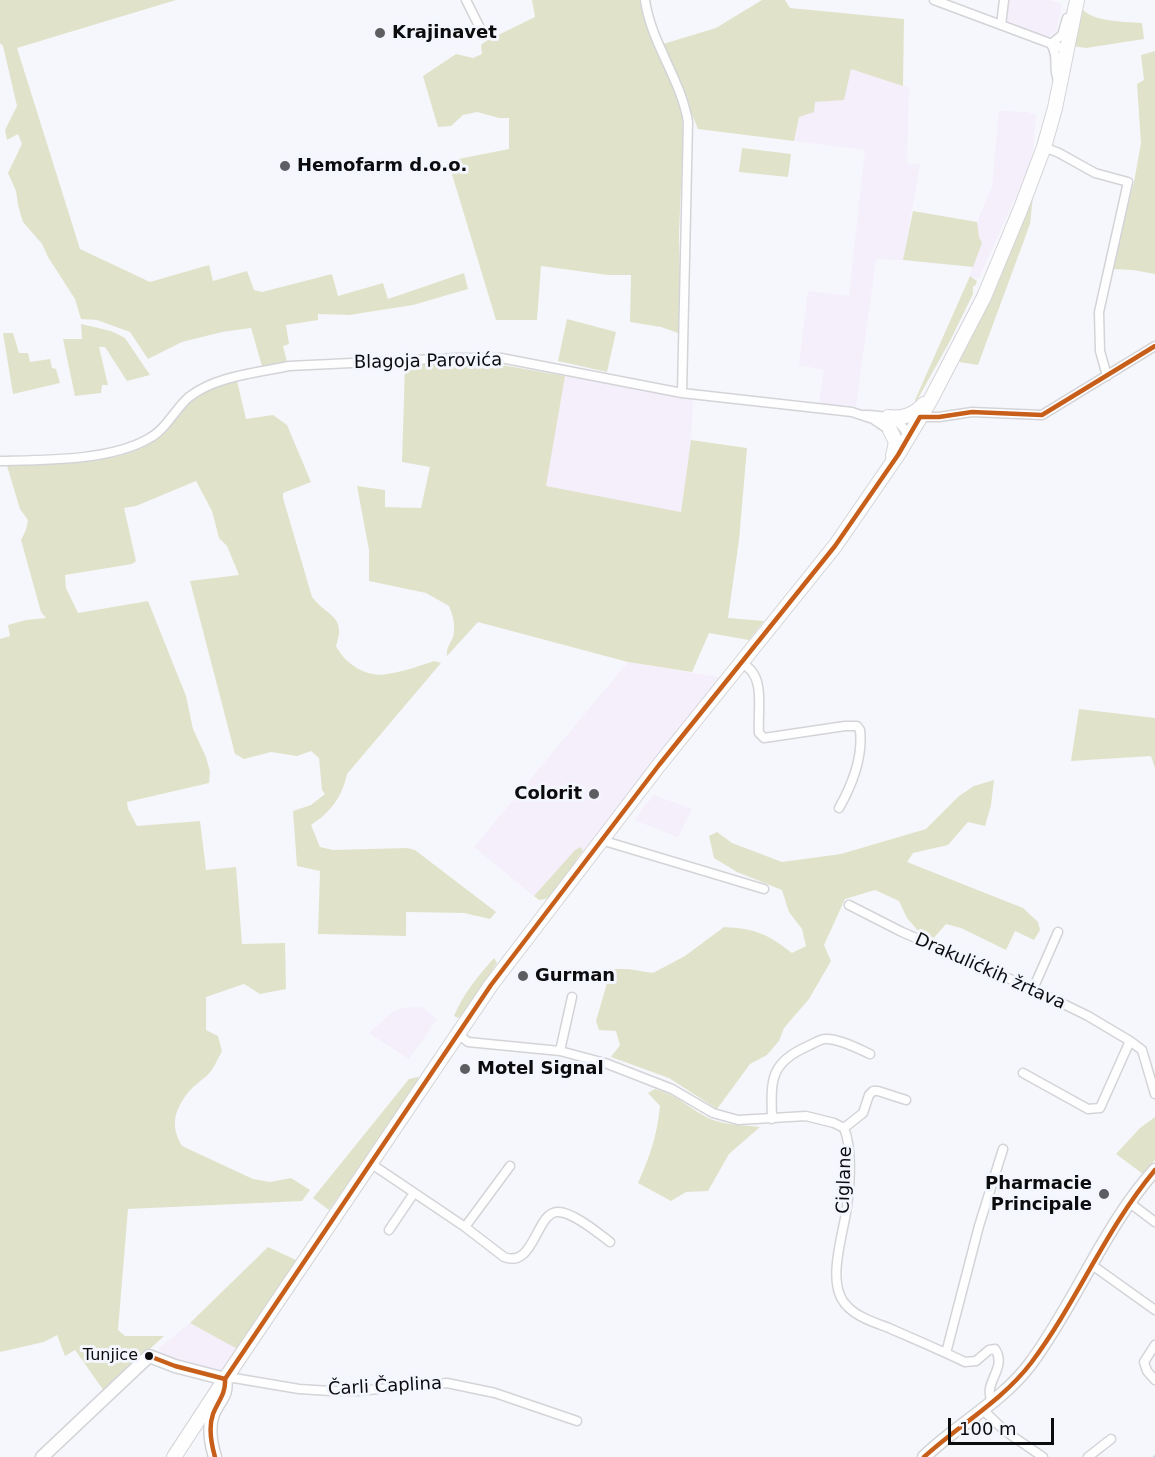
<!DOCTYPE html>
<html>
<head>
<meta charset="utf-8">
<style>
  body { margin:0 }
  #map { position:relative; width:1155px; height:1457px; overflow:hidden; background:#f6f7fc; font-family:"DejaVu Sans",sans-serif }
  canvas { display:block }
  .scale { position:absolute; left:948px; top:1418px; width:106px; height:27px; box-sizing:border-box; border:3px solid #0c0c0f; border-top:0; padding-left:8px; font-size:18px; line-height:21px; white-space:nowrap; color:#0c0c0f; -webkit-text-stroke:4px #f4f6fe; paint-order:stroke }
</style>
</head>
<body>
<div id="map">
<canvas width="1155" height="1457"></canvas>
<div class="scale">100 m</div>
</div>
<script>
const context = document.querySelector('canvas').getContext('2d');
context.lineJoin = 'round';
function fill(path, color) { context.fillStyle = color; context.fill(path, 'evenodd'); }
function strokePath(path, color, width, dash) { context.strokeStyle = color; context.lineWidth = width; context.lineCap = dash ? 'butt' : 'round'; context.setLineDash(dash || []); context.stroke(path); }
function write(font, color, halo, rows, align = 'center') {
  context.font = font + ' "DejaVu Sans",sans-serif'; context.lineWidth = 6; context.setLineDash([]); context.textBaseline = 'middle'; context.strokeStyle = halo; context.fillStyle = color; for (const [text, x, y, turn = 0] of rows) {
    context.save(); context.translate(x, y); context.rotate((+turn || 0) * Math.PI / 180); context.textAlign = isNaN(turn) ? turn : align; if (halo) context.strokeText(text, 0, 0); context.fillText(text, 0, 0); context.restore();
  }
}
const commercial = new Path2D(`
  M 1008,0 L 1049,0 L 1062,4 L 1056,32 L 1046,39 L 1004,23 Z
  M 851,69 L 909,87 L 907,163 L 920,165 L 903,260 L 876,259 L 856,406 L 819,404 L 824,370 L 799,365 L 808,291 L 849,296 L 865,150 L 794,141 L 799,116 L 810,114 L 815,102 Z
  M 999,111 L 1027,112 L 1036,115 L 1033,151 L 1028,170 L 979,278 L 976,278 L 969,276 L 982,243 L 979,237 L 977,222 L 992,187 Z
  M 565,376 L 693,400 L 691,440 L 681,512 L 545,486 Z
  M 628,662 L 724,678 L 660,752 L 583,851 L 582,848 L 575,850 L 534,896 L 474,847 Z
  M 654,795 L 692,809 L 678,837 L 634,820 Z
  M 421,1007 L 437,1019 L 409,1059 L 369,1033 L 394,1011 L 402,1008 Z
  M 190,1323 L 241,1351 L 225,1373 L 168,1359 L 160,1352 L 159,1348 Z`);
const green = new Path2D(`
  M 0,0 L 176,0 L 17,48 L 80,249 L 150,282 L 209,265 L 213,281 L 247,271 L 254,290 L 262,292 L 332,274 L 338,296 L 383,283 L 388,299 L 464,273 L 468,289 L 413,305 L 349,315 L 318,314 L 318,320 L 286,325 L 289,344 L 283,346 L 287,362 L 262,366 L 251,328 L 222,332 L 182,342 L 148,359 L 130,332 L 97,320 L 81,319 L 75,299 L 48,257 L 42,244 L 23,222 L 18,205 L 16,191 L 8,173 L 22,144 L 18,134 L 7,140 L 5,130 L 17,106 L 3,46 L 0,43 Z
  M 532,0 L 641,0 L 682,114 L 683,137 L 679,235 L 681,334 L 661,327 L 630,322 L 631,275 L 608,275 L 541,266 L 537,320 L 496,320 L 448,161 L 509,149 L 509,118 L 499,118 L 477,112 L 463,115 L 451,126 L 438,127 L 423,76 L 456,54 L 473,58 L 482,54 L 481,45 L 486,41 L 535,17 Z
  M 762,0 L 785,0 L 790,8 L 904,19 L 903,86 L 851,69 L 844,100 L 815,102 L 814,112 L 799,117 L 794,141 L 698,129 L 663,44 L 716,28 Z
  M 1080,7 C 1093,23 1123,21 1142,23 L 1144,39 L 1086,48 L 1072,46 Z
  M 1155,51 L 1155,274 L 1133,270 L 1111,269 L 1134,182 L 1141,143 L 1137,84 L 1144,80 L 1141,55 Z
  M 742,148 L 791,154 L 788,177 L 739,172 Z
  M 1033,196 L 1030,224 L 978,365 L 959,362 L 1017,237 Z
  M 913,211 L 977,222 L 979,237 L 982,243 L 973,267 L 903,260 Z
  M 970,276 L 977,281 L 975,286 L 973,286 L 973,294 L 950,341 L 916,402 L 915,400 Z
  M 567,319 L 616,332 L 607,372 L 558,361 Z
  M 81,324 L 111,331 L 125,338 L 150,375 L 127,381 L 105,347 L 99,347 L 108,385 L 102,385 L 101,393 L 75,396 L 63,339 L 82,339 Z
  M 3,333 L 13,333 L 19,353 L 28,353 L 30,362 L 50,359 L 52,368 L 56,369 L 60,383 L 13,394 Z
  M 485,362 L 565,376 L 546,486 L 681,512 L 691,440 L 747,448 L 739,540 L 728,618 L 764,621 L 749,640 L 709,633 L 692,672 L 628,662 L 478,622 L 447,656 C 446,648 450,644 453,637 C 456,626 453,616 449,606 L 426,593 L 369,581 L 369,550 L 357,486 L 385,490 L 385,507 L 421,508 L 430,467 L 402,462 L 405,366 L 435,363 Z
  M 237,381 L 246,419 L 273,415 L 287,425 L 311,482 L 283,493 L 283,498 L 312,597 C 327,617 347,615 336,646 C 345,664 367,678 387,674 C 403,672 419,666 434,661 L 441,663 L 347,774 C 342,797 331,812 311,825 L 320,847 L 333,850 L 407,848 L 415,850 L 496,912 L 490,919 L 464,913 L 406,912 L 406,936 L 318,934 L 320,871 L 297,866 L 293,811 L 311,805 L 325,794 L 322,790 L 319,758 L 311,751 L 297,756 L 271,752 L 244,759 L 235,754 L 190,581 L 239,575 L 227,546 L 219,538 L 212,511 L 196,481 L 136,506 L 124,508 L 136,561 L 132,564 L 65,575 L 66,588 L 78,613 L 148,601 L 186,696 L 193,729 L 206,757 L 210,772 L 209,783 L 127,802 L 128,809 L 137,826 L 200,821 L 206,870 L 236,867 L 242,944 L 285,943 L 286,989 L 260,994 L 244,984 L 206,997 L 206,1030 L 218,1036 L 222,1051 C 219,1057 215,1065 211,1071 C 204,1080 193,1085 187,1094 C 173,1112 171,1128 182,1146 L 253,1179 L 270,1182 L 291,1178 L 310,1190 L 302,1201 L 128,1209 L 118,1330 L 125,1336 L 164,1336 L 104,1391 L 75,1350 L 65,1356 L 57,1335 L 44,1342 L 0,1352 L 0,639 L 10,636 L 8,625 L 26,620 L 46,618 L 41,612 L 21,540 L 26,530 L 28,520 L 20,509 L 7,466 C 51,463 112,467 151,443 C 165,435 171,421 181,409 C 195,393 217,386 237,381 Z
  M 1079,709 L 1155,718 L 1155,768 L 1151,756 L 1071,761 Z
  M 994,780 L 991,805 L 985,826 L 968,822 L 948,845 L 913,853 L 907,862 L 1023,908 L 1038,922 L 1040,930 L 1034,940 L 1015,931 L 1006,950 L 961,928 L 946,924 L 932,940 L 919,932 L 907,918 L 899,901 L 875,890 L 845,899 L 824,945 L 831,961 L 809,999 L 784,1028 L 779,1041 L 767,1055 L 750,1064 L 717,1109 L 669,1078 L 611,1057 L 620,1045 L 616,1031 L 599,1030 L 596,1021 L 611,969 L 628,969 L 653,973 L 685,956 L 724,927 C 756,929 766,933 792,953 L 806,946 L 802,929 L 789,912 L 782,890 L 737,872 L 714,858 L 709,836 L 717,832 L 732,843 L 782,862 L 841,854 L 926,829 L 959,796 L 974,786 Z
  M 581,847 L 583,851 C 570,865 562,899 539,900 L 534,896 L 575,850 Z
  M 494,958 L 497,963 C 485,980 477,1007 458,1018 L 454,1016 C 463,994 478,976 494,958 Z
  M 417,1077 L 419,1078 L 417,1085 L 329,1210 L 313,1198 L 409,1079 Z
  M 655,1089 C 679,1095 691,1111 713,1120 C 728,1125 744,1125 760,1127 L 729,1154 L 708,1191 L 686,1192 L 671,1201 L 638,1183 C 650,1156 657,1136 660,1106 L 648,1093 Z
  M 1155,1117 L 1155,1160 L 1143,1174 L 1116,1154 L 1140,1128 Z
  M 268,1247 L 296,1260 L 241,1351 L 190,1323 Z`);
const stream = new Path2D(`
  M 1154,1457 L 1155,1456`);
const street = new Path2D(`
  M 466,0 L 480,28
  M 645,0 C 651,43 681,79 688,122 L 682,393
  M 934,0 L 1068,50
  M 1001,25 L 1004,0
  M 1060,84 C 1051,69 1060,58 1051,44 L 1062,35 L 1067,18
  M 1044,147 L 1059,153 L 1095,173 L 1128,182 L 1099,312 L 1100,351 L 1107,376
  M 864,415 C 882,415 901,417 908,436 L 906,439
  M 920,417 L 939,417 L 972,412 L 1042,415 L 1155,346
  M 0,461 C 45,460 109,461 148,439 C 166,430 174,410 189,397 C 216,376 256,373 289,366 L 456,358 L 501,358 L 682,393 L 852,412 L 873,419 L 892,432
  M 741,663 C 767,675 757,709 759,733 L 764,738 L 845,726 L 857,726 L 860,730 C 863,756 852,785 839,808
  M 601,840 L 764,889
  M 849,905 L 902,932 L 1033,989 L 1088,1016 L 1130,1041 L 1142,1050 L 1155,1094
  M 1033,989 L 1058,932
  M 457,1033 L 468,1042 L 560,1051 L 605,1063 L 672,1089 L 713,1113 L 738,1120 L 806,1116 L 834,1123 L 844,1128 C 853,1150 850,1183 847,1206 C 844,1234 824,1285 848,1307 C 859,1318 876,1323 889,1328 C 914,1339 940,1350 965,1362 L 976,1361 L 989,1350 L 995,1349 C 1008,1368 982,1383 992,1401
  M 560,1051 L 572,997
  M 1023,1073 L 1088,1109 L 1100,1108 L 1130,1041
  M 772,1119 C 771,1081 769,1063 808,1046 C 813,1044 820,1039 825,1039 C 838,1038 859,1049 870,1054
  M 844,1128 L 863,1113 L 869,1095 L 873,1091 L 878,1091 L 906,1100
  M 370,1163 L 465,1227 L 504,1257 C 534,1269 536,1213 557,1212 C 572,1211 598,1233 610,1242
  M 1130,1203 L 1155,1222
  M 465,1227 L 510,1166
  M 389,1230 L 414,1193
  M 1092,1265 L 1155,1310
  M 1155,1345 L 1144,1362 L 1147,1371 L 1155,1380
  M 946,1353 L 979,1226 L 1003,1149
  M 225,1379 L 234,1378 L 299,1389 L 331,1391 L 357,1391 L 447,1383 L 495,1393 L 577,1421
  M 982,1409 L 1005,1431 L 1043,1457
  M 1088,1457 L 1111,1439`);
const secondary = new Path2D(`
  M 42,1457 L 149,1356 L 175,1366 L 225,1379 C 228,1397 219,1399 213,1414 C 208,1428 211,1444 215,1457
  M 924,1457 C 957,1425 1004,1400 1031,1363 C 1076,1302 1105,1225 1155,1170`);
const primary = new Path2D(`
  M 888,417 C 903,419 914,415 924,404
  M 890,430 L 896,442 L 893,456
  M 174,1457 L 225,1379 L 491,985 L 659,765 L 835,546 L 899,453 L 930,401 L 984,297 L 1021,208 L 1044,147 L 1055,108 L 1077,0`);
const bus1 = new Path2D(`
  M 149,1356 L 175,1366 L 225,1379
  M 225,1379 L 491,985 L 659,765 L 835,546 L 898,455 L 920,417 L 939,417 L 972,412 L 1042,415 L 1155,346
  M 215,1457 C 211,1443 208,1428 213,1414 C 218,1401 226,1394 225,1379
  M 924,1457 C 959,1425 1002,1401 1031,1363 C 1077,1302 1105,1230 1155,1170`);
const markers = [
  [380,33,6,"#5e5e62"],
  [285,166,6,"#5e5e62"],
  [594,794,6,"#5e5e62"],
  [523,976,6,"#5e5e62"],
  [465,1069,6,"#5e5e62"],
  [1104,1194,6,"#5e5e62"],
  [149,1356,5,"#0c0c0f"]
];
const busNames = [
  ["Tunjice",138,1356]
];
const poiNames = [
  ["Krajinavet",392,33],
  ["Hemofarm d.o.o.",297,166],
  ["Colorit",582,794,"right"],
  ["Gurman",535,976],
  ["Motel Signal",477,1069],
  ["Pharmacie",1092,1184,"right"],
  ["Principale",1092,1205,"right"]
];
const streetNames = [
  ["Blagoja Parovića",428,362,-1],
  ["Drakulićkih žrtava",990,972,24],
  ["Ciglane",845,1180,-88],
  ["Čarli Čaplina",385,1387,-3]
];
fill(commercial, '#f5eefb');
fill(green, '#e0e3c9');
strokePath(stream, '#ace6ed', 2);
strokePath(street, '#d3d4d7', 11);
strokePath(secondary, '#d3d4d7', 15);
strokePath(primary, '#d3d4d7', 16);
strokePath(street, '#fefeff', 8);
strokePath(secondary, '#fefeff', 12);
strokePath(primary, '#fefeff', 14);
strokePath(bus1, '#c75f1a', 4.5);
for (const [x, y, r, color] of markers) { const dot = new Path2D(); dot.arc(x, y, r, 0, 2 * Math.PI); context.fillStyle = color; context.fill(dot); strokePath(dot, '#f4f6fe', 2); }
write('16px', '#0c0c0f', '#f4f6fe', busNames, 'right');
write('bold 18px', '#0c0c0f', '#f4f6fe', poiNames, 'left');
write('18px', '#0c0c0f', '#f4f6fe', streetNames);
</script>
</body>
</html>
